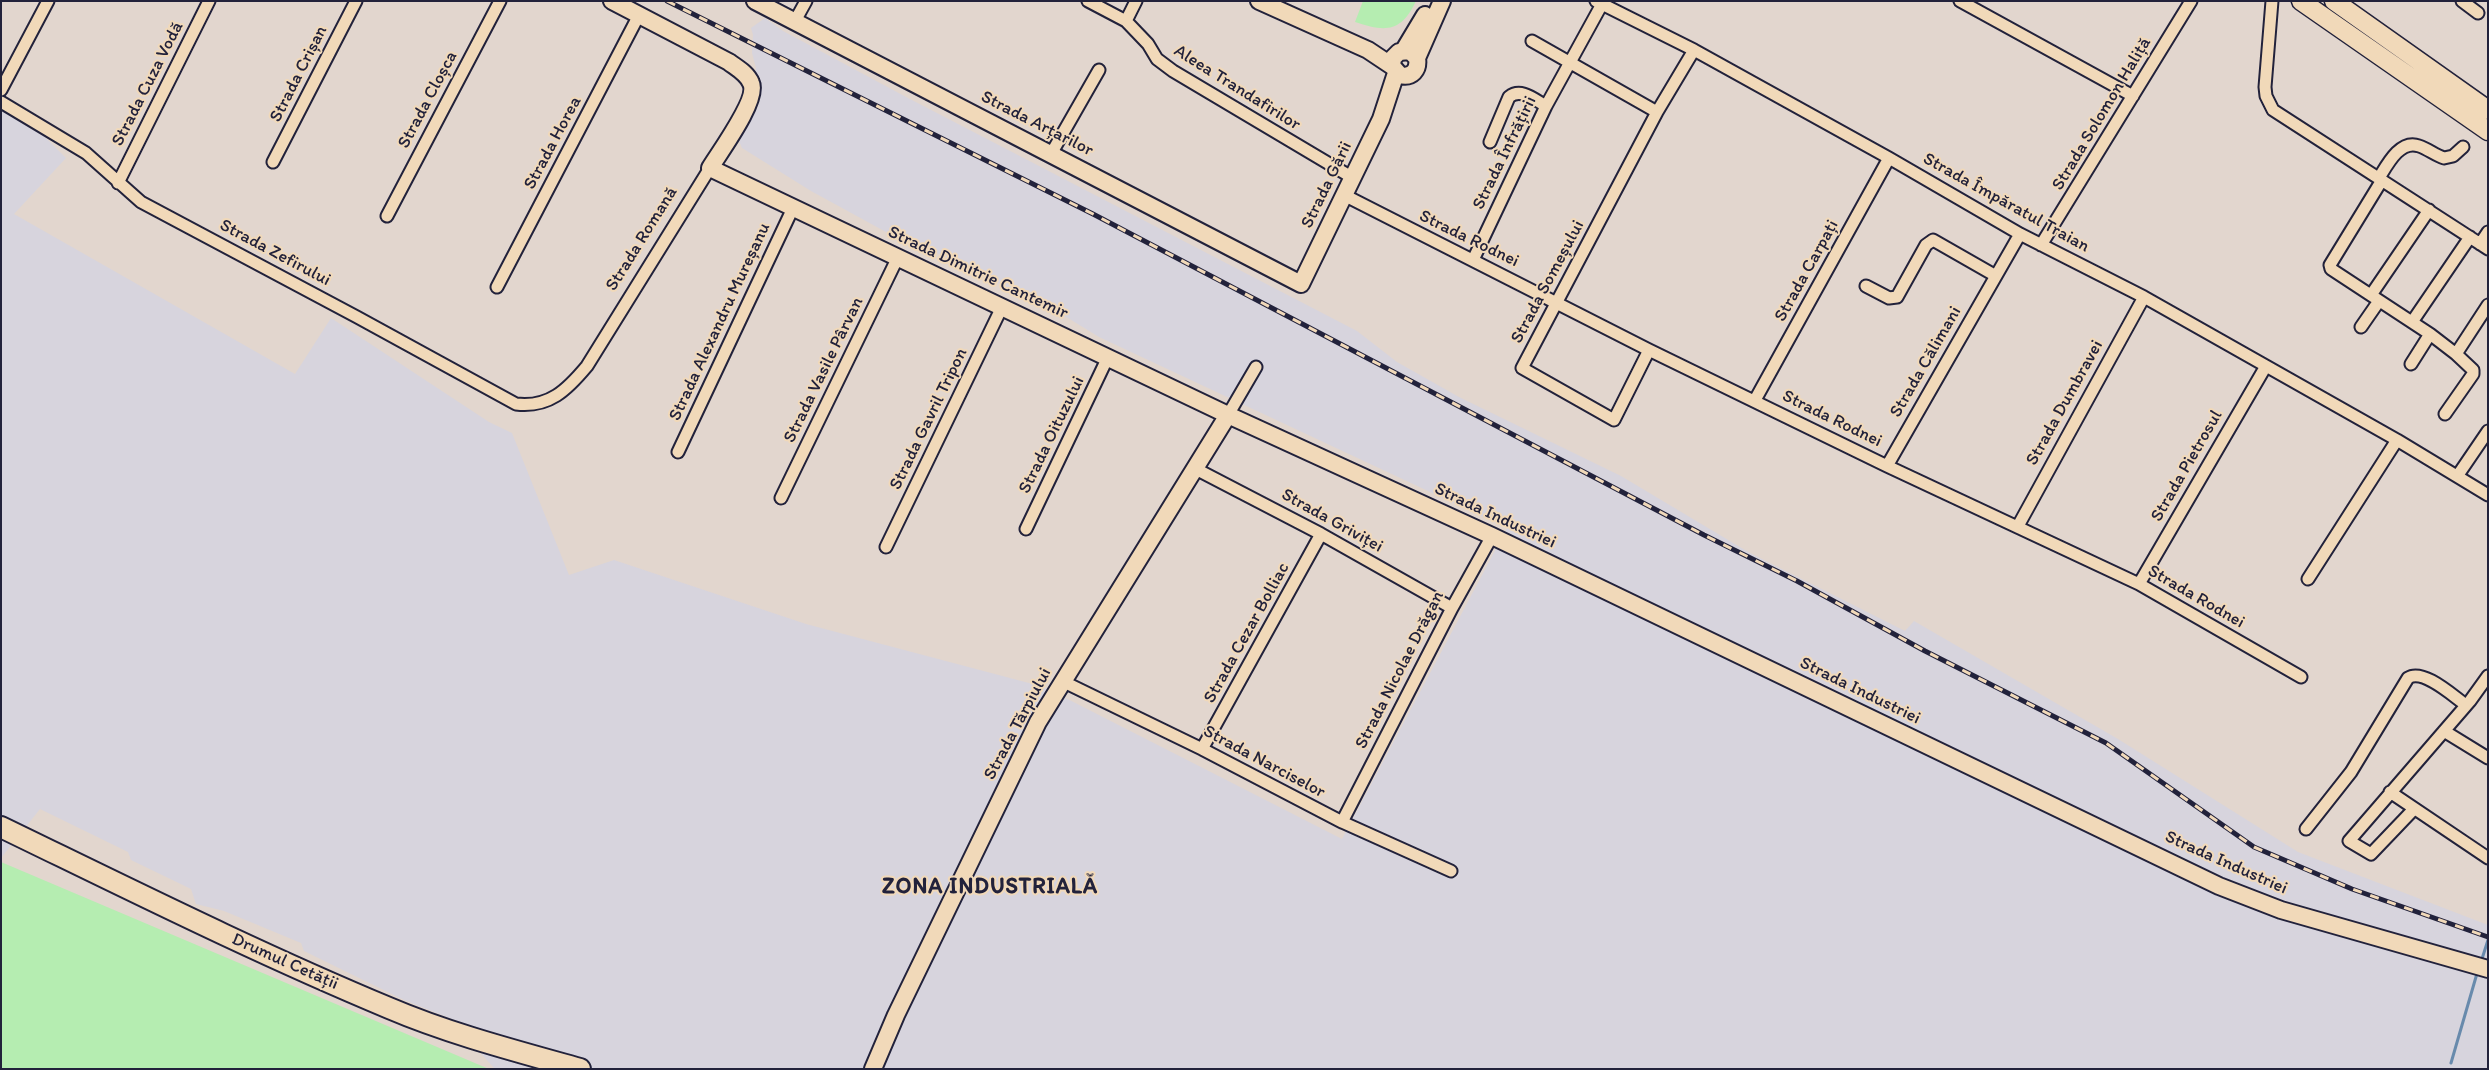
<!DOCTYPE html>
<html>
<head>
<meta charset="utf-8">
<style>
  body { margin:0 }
  #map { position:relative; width:2489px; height:1070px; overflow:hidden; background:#e2d6ce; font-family:Itim,sans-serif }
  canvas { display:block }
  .frame { position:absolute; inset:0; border:2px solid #22223b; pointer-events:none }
</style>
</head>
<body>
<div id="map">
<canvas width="2489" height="1070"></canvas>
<div class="frame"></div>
</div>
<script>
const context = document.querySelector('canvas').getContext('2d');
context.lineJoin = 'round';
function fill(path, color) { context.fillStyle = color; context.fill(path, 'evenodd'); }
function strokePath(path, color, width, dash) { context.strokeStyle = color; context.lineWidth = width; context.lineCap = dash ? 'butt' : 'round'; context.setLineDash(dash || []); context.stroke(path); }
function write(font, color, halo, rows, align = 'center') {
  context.font = font + ' Itim,sans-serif'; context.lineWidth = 4; context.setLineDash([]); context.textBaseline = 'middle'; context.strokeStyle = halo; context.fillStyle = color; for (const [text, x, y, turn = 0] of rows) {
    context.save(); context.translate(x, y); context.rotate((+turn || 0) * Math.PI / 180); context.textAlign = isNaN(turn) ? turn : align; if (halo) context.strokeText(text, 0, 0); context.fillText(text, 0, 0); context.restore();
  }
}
const built = new Path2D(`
  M 765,18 L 783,31 L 908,98 L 1357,331 L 1397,362 L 1459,397 L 1621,476 L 1750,553 L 1905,631 L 1914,621 L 2118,739 L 2298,852 L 2488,925 L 2488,1069 L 495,1069 L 467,1038 L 462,1023 L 404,1000 L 304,951 L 301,943 L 224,911 L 196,904 L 191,889 L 131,860 L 128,852 L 40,809 L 1,858 L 1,102 L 23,115 L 66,158 L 14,214 L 295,374 L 331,318 L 489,422 L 512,433 L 569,575 L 614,560 L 806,624 L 1044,687 L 1342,839 L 1507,528 L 1099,337 L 1068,318 L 929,249 L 886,232 L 811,191 L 742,148 L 739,141 L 742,123 L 756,68 L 752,53 L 753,35 L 751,28 Z`);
const green = new Path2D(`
  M 1363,1 L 1416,1 C 1401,33 1385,32 1355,22 Z
  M 1,862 L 489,1069 L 1,1069 Z`);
const stream = new Path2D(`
  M 2481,962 L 2488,940
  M 2451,1063 L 2478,970`);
const street = new Path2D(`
  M 1088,1 L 1126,21 L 1148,44 L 1157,59 L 1173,71 L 1353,178
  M 1596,1 L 1694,50 L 1889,158 L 2020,234 L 2144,297 L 2397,440 L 2488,495
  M 1960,1 L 2133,96
  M 2272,1 L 2265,87 L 2266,96 L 2273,110 L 2488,249
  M 2462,1 L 2478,13
  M 795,21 L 806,1
  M 1126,21 L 1136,1
  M 1532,41 L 1657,112
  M 1,90 L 48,1
  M 1,102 L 86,153 L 141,202 L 357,317 L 516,404 C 549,408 567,390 587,366 L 710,168
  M 1490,142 L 1509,97 C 1521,87 1535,100 1546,106
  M 1051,154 L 1099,70
  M 273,162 L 356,1
  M 2379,178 C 2387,165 2400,139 2419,146 C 2428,149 2435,155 2444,158 L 2453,156 L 2463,147
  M 2382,180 L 2330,265 L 2331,269 L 2430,334 L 2411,364
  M 118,183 L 209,1
  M 1344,195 L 1649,350 L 1887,466 L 2139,584 L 2301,677
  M 387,216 L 500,1
  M 2480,244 L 2488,232
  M 2041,245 L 2191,1
  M 1473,260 L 1546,106 L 1602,4
  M 1866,286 L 1889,298 L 1897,297 L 1926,245 L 1933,240 L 1996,276
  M 497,287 L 639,15
  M 2371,295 L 2429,210
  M 2412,322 L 2470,237
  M 2361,327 L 2379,301
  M 2430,334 L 2456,354 L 2473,370 L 2473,374 L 2445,414
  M 1649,350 L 1614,420 L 1522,368 L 1657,112 L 1694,50
  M 2456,354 L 2488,305
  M 1755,400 L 1889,158
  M 1228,415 L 1256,367
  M 678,452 L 793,208
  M 1887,466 L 2020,234
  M 1194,468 L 1321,534 L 1452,608
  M 2458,475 L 2488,431
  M 781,498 L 898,257
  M 2018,526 L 2144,297
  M 1026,529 L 1108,357
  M 886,547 L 1002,307
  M 2308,579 L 2397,440
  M 2139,584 L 2266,366
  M 1062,681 L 1202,749 L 1342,822 L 1451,871
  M 2444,731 L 2488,758
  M 1202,749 L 1321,534
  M 2390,792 L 2488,858
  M 2414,809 L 2371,854 L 2349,841 L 2470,701 L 2488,676
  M 1342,822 L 1452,608 L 1492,536
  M 2306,829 L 2351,772 L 2408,678 C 2423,668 2453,696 2466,705`);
const secondary = new Path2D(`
  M 612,1 L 729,62 C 737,68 747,73 751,83 C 759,99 719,153 710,168 L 1228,415 L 1492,536 L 2219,886 L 2281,910 L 2488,969
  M 755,1 L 1301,284 L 1381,119 L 1396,73
  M 1259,1 L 1368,50 L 1392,66 L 1400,75 C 1412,78 1419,70 1417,58 L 1410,51 L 1399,52 L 1393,58 L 1392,66
  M 1404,50 L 1425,15
  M 1417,58 L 1442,1
  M 873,1069 L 896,1015 L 1038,722 L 1228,415`);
const primary = new Path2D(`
  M 2301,1 L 2488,131
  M 2334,1 L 2488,110`);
const highway = new Path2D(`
  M 1,827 C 129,889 257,953 389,1008 C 450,1034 516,1051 580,1069`);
const rail = new Path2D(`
  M 667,1 L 1093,214 L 1704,535 L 1797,581 L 1925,651 L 2106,743 L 2254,847 L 2352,889 L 2488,937`);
const streetNames = [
  ["Strada Crișan",299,74,-63],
  ["Strada Cuza Vodă",148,84,-63],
  ["Aleea Trandafirilor",1237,88,32],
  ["Strada Cloșca",428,100,-62],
  ["Strada Solomon Haliță",2102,114,-59],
  ["Strada Arțarilor",1037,124,27],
  ["Strada Horea",553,143,-62],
  ["Strada Înfrățirii",1505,153,-64],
  ["Strada Gării",1327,185,-64],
  ["Strada Împăratul Traian",2006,203,29],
  ["Strada Romană",642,239,-58],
  ["Strada Rodnei",1469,239,26],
  ["Strada Zefirului",275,253,28],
  ["Strada Carpați",1807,271,-61],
  ["Strada Dimitrie Cantemir",978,273,25],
  ["Strada Someșului",1548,282,-62],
  ["Strada Alexandru Mureșanu",720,322,-65],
  ["Strada Călimani",1926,362,-60],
  ["Strada Vasile Pârvan",824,370,-64],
  ["Strada Dumbravei",2065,403,-61],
  ["Strada Gavril Tripon",929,419,-64],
  ["Strada Rodnei",1832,419,26],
  ["Strada Oituzului",1052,435,-64],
  ["Strada Pietrosul",2187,466,-60],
  ["Strada Industriei",1495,516,25],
  ["Strada Griviței",1332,521,29],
  ["Strada Rodnei",2196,597,30],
  ["Strada Cezar Bolliac",1247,633,-61],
  ["Strada Nicolae Drăgan",1400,670,-63],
  ["Strada Industriei",1860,691,26],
  ["Strada Tărpiului",1018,724,-62],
  ["Strada Narciselor",1264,762,28],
  ["Strada Industriei",2226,863,24],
  ["Drumul Cetății",285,962,24]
];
const districtNames = [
  ["ZONA INDUSTRIALĂ",990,887]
];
fill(built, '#d7d4dd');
fill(green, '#b5edb1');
strokePath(stream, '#688aac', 3);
strokePath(street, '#22223b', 15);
strokePath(secondary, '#22223b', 20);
strokePath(primary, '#22223b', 21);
strokePath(highway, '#22223b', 24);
strokePath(street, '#f1d9b9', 11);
strokePath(secondary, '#f1d9b9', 16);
strokePath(primary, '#f1d9b9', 18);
strokePath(highway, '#f1d9b9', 20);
strokePath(rail, '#22223b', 5);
strokePath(rail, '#f1d9b9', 3, [9]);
write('18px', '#22223b', '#f1d9b9', streetNames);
context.letterSpacing = '1px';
write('bold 22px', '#22223b', '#f1d9b9', districtNames);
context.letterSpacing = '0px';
</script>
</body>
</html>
